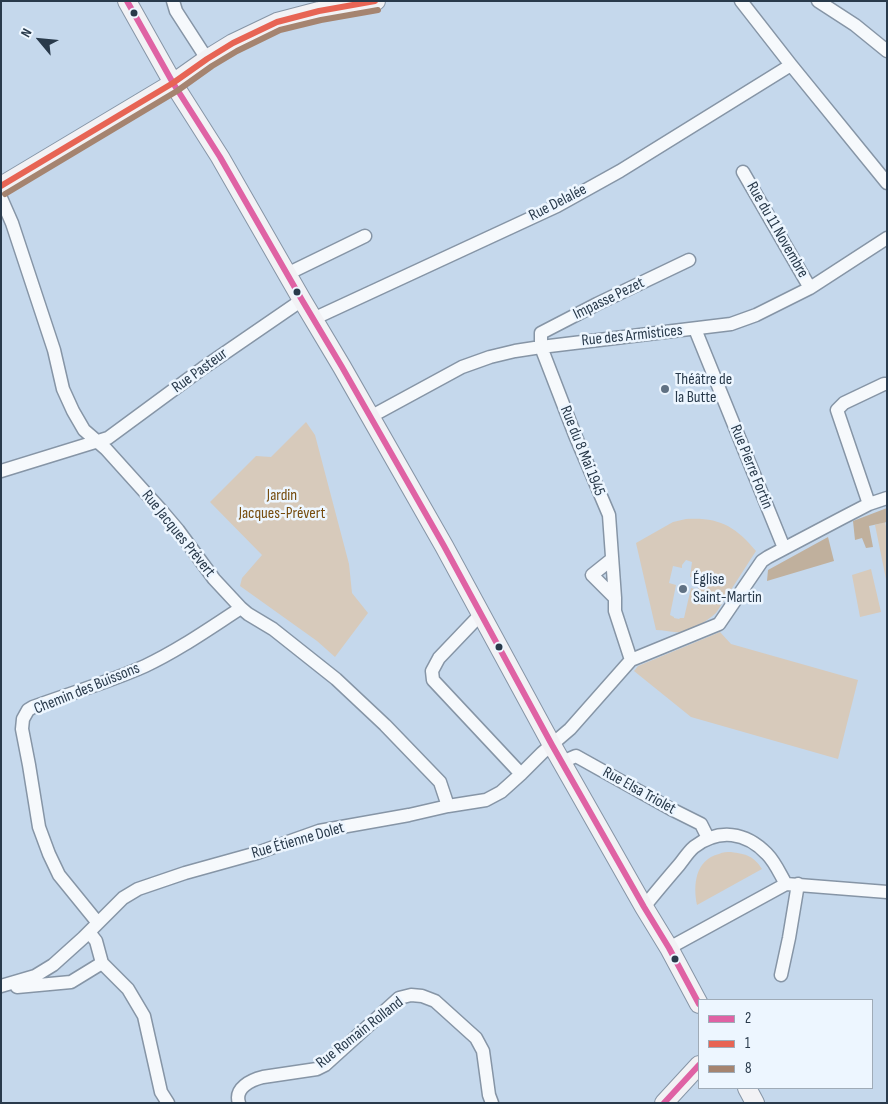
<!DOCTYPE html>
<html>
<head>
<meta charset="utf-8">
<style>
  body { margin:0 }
  #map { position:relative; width:888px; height:1104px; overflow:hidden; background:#c5d8ec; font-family:"Sofia Sans Condensed",sans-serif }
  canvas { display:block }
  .frame { position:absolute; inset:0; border:2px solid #293a4b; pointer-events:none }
  .legend { position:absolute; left:698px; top:999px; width:175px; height:90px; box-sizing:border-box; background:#edf6ff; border:1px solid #9fabb7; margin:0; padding:6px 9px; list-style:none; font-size:15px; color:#293a4b }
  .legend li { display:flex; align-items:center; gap:10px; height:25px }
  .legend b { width:25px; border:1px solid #9fabb7 }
  .north { position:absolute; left:15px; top:15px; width:50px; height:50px; -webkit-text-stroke:4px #edf6ff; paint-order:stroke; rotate:298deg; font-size:14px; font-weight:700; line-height:20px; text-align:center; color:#293a4b }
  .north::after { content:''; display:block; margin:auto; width:18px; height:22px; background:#293a4b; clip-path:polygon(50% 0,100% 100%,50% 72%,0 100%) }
</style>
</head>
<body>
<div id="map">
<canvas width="888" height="1104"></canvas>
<div class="frame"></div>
<ul class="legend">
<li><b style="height:6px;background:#df62a4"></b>2</li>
<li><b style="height:6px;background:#e76454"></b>1</li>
<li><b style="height:6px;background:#a58470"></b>8</li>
</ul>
<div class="north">N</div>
</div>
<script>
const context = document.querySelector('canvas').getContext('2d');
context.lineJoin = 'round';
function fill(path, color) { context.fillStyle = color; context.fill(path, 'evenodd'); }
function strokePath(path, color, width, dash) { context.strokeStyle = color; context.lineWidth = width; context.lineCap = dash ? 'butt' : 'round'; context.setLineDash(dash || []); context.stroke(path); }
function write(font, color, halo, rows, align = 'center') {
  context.font = font + ' "Sofia Sans Condensed",sans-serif'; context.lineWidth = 5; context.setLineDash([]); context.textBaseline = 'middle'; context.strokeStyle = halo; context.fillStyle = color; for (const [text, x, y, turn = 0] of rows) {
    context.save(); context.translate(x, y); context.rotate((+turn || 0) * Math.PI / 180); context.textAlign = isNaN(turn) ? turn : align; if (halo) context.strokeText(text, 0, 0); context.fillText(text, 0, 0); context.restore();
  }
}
const green = new Path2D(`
  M 306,422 L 315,435 L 349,564 L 352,593 L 368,613 L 335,657 L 317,641 L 240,586 L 242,578 L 262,555 L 210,502 L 256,456 L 271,457 Z
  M 686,519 C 719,517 735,526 756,551 L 716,613 C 706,622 694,629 680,632 C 673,633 664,630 656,630 L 636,543 L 673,522 ZM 686,560 L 692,562 L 690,577 L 692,577 L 692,579 L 700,581 L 698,590 L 691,588 L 684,618 L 680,618 L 679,619 L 674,618 L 674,617 L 670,615 L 676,585 L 669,583 L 673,566 L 682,568 L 682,565 Z
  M 885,522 L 887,531 L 887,584 L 875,525 Z
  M 871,569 L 881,612 L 860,617 L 852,575 Z
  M 720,632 L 731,644 L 858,680 L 838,759 L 691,717 L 634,671 L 638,666 Z
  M 731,852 C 746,854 754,856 762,869 L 697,905 C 693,885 695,860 719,854 C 723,852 727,852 731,852 Z`);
const forest = new Path2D(`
  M 887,508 L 887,522 L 869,526 L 873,547 L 866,548 L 862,538 L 855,540 L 853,521 Z
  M 828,537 L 834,561 L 767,581 L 768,570 Z`);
const minor = new Path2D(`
  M 173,1 L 176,11 L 207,59
  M 741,1 L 791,65 L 887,183
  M 818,1 L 855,25 L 887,51
  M 743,172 L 810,288
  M 1,198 L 12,223 L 54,350 L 63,389 L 73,411 L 84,430 L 106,449 L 161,510 L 178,530 L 214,579 L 241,608 L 248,614 L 273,629 L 336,679 L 385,725 L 440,782 L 448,806
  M 287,274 L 365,236
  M 313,319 L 557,206 L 620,171 L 791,65
  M 695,329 L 784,548
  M 370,417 L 462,367 L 490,357 L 515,351 L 541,347 L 731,324 L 756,315 L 810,288 L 887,238
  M 1,471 L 108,438 L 203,368 L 302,300
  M 869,504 L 837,410 L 844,403 L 884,384 L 887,384
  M 612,559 L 592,575 L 615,598 L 609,515 L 575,435 L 541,347 L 541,333 L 597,304 L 689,260
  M 615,598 L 615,611 L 631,660
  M 481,614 L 439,658 L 432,671 L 433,680 L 521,774
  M 562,762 L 576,756 L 671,809 L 701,824 L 708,838
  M 786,884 L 887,892
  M 644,907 C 655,893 667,879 679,865 C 684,859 688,852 694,847 C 719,828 746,832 767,854 C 775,862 780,874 786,884
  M 98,923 L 59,875 L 49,854 L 39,827 L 29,765 L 22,729 L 23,719 L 28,710 L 33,707 C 71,693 109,682 145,666 C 179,650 210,628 241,608
  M 89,932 L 96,941 L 102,963 L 128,989 L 144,1016 L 161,1092 L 168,1103
  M 669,948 L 786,884
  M 781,975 L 789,938 L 798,884
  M 1,986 L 35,976 L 53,965 L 83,938 L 123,898 L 138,889 L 185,873 L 257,853 L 319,831 L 409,815 L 448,806 L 486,800 L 501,792 L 521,774 L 542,753 L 570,729 L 631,660 L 719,624 L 762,561 L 768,557 L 842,518 L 869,504 L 887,498
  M 17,987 L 71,982 L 102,963
  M 239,1103 C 234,1088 251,1080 263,1077 L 317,1069 L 325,1065 L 399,998 L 411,995 L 422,996 L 435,1001 L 476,1038 L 483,1051 L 489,1095 L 492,1103`);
const secondary = new Path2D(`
  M 127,1 L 173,83 L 220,157 L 302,300 L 342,367 L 444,546 L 552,745 L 644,907 L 669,948 L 699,1004
  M 1,186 L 173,83 L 207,59 L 233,43 L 277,22 L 319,11 L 376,1
  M 747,1088 L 755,1103
  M 664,1103 L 699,1065`);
const bus1 = new Path2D(`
  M 127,1 L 173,83 L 220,157 L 302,300 L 342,367 L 444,546 L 552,745 L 644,907 L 669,948 L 699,1004
  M 664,1103 L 699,1065`);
const bus2 = new Path2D(`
  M 1,186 L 173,83 L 207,59 L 233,43 L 277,22 L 319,11 L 375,1`);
const bus3 = new Path2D(`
  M 5,194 L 177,91 L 212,66 L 237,51 L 280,30 L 321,20 L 378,10`);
const markers = [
  [134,13,4.5,"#293a4b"],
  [297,292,4.5,"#293a4b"],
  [665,389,5,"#607183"],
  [683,589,5,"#607183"],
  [499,647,4.5,"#293a4b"],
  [675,959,4.5,"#293a4b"]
];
const streetNames = [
  ["Rue Delalée",558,203,-27],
  ["Rue du 11 Novembre",777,230,60],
  ["Impasse Pezet",609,299,-26],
  ["Rue des Armistices",632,336,-6],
  ["Rue Pasteur",200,371,-36],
  ["Rue du 8 Mai 1945",582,451,68],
  ["Rue Pierre Fortin",751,467,68],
  ["Rue Jacques Prévert",178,534,51],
  ["Chemin des Buissons",87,689,-22],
  ["Rue Elsa Triolet",639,791,29],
  ["Rue Étienne Dolet",298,841,-16],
  ["Rue Romain Rolland",360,1033,-38]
];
const poiNames = [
  ["Théâtre de",675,380],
  ["la Butte",675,398],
  ["Église",693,580],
  ["Saint-Martin",693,598]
];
const parkNames = [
  ["Jardin",282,496],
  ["Jacques-Prévert",282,514]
];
fill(green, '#d7cabb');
fill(forest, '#c0b09d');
strokePath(minor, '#8695a6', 15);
strokePath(secondary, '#8695a6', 20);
strokePath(minor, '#f6f9fc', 12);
strokePath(secondary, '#f2f2f5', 18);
strokePath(bus1, '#df62a4', 6);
strokePath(bus2, '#e76454', 6);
strokePath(bus3, '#a58470', 6);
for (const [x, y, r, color] of markers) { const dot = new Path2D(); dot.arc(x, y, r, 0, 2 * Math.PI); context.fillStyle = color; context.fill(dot); strokePath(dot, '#edf6ff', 2); }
write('16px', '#293a4b', '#edf6ff', streetNames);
write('16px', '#293a4b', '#edf6ff', poiNames, 'left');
write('16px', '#764c0e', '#edf6ff', parkNames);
</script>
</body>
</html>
